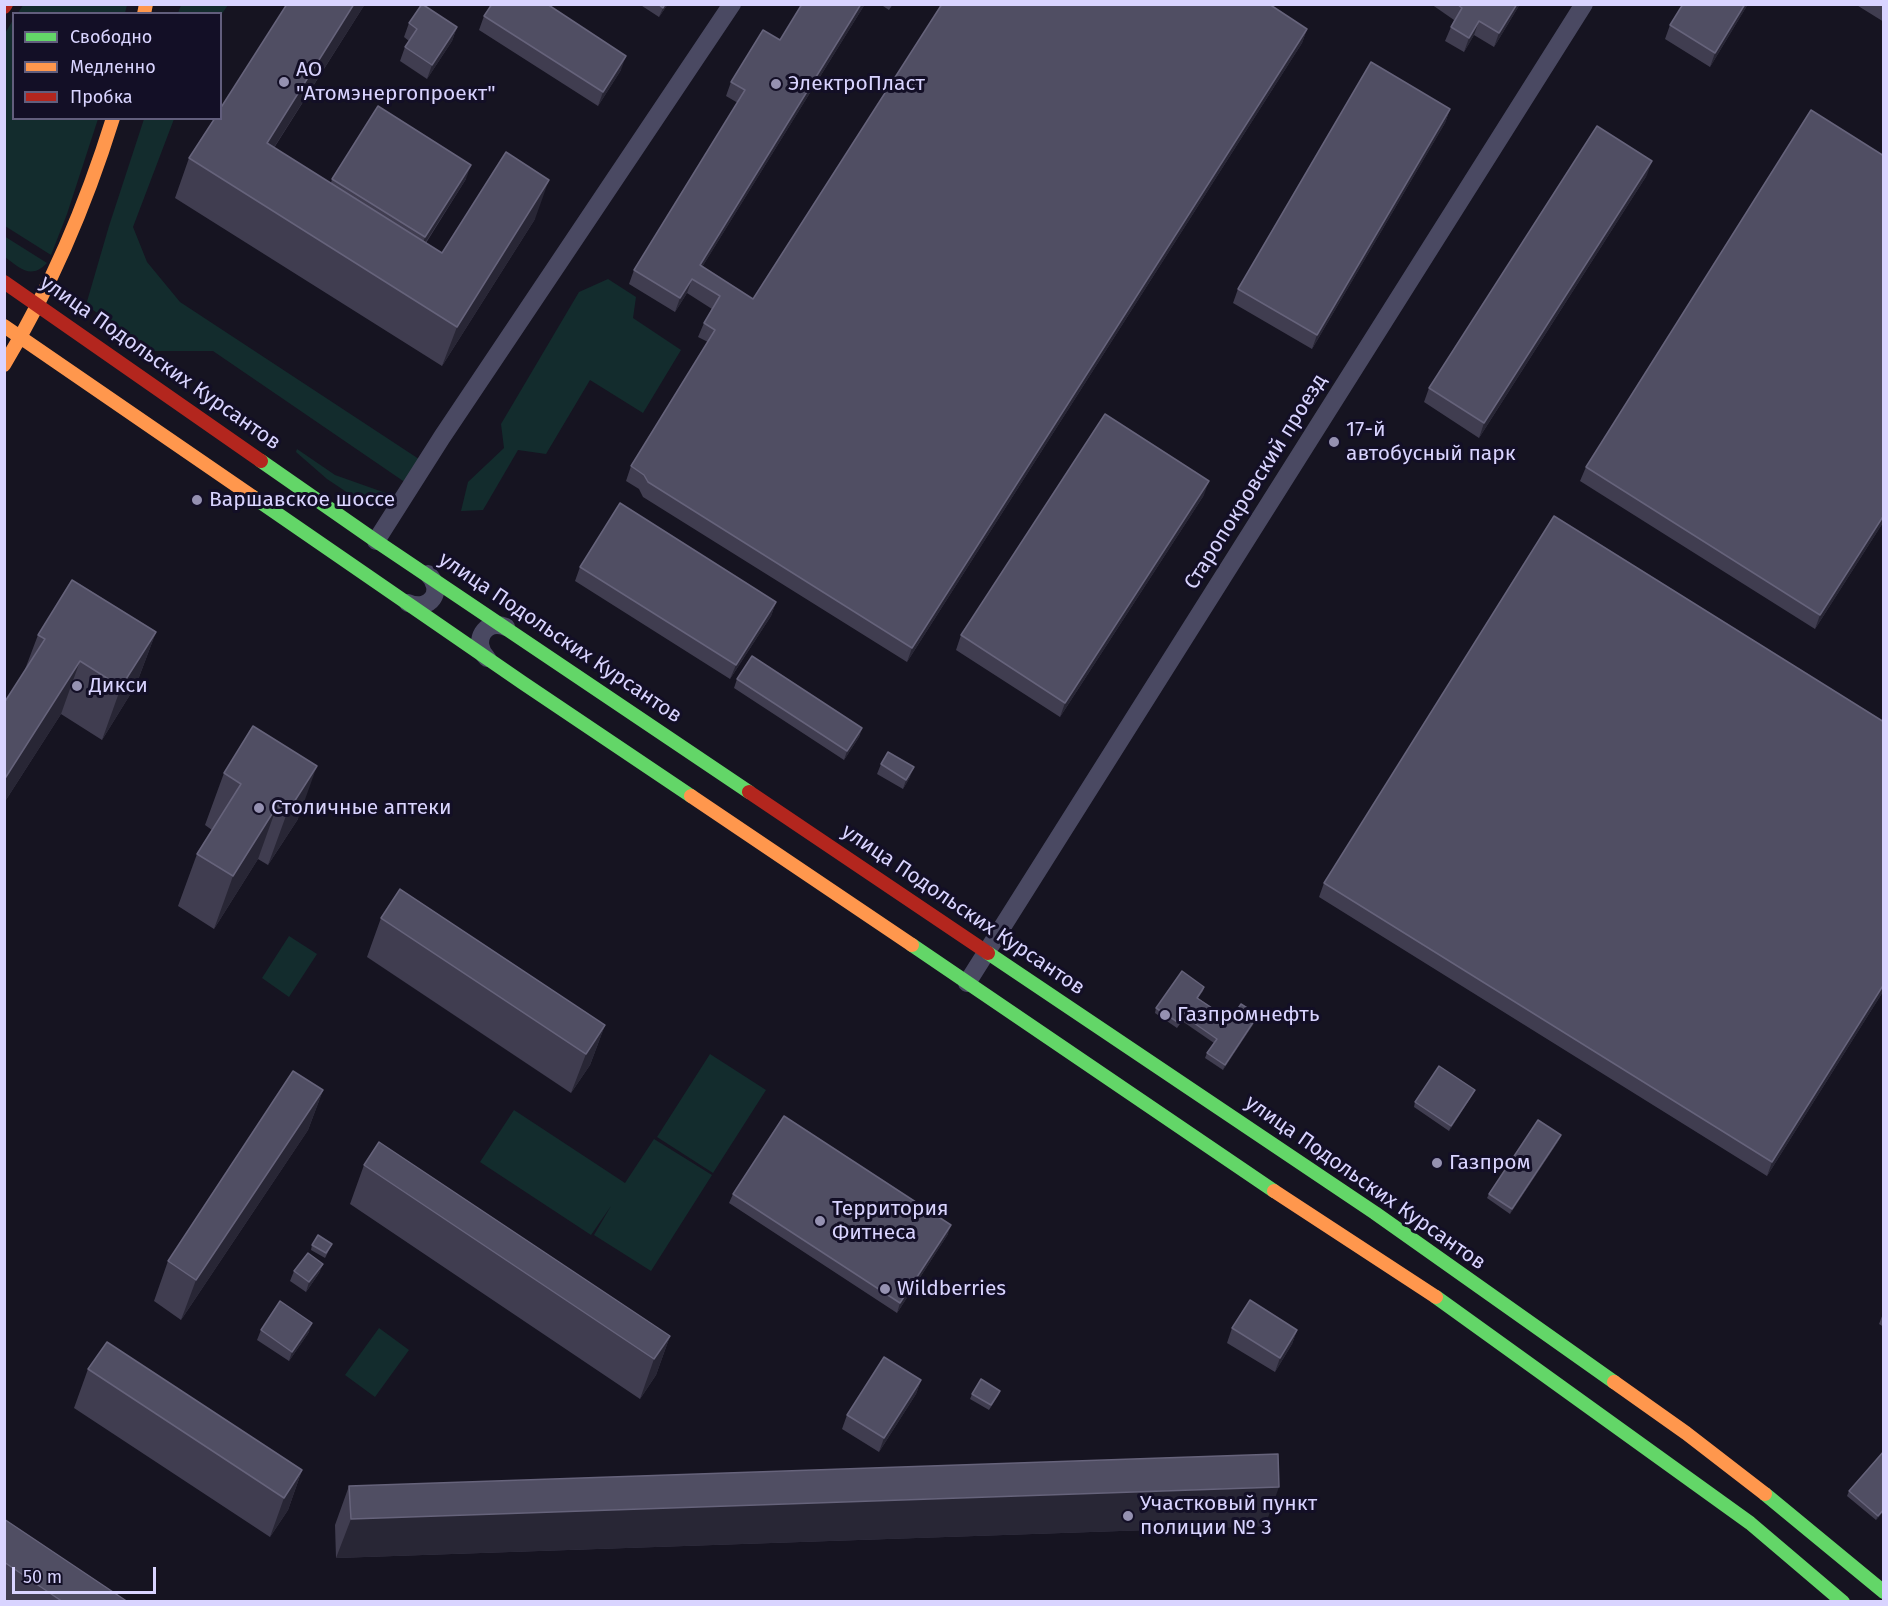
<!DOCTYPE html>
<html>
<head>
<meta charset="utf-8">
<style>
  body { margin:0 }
  #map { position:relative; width:1888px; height:1606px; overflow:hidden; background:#161421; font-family:"Fira Sans",sans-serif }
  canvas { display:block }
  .frame { position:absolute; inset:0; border:6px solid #d9d4ff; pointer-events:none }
  .legend { position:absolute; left:12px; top:12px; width:210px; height:108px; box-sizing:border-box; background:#130f26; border:2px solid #625e7d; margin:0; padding:8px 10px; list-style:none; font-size:18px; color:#d9d4ff }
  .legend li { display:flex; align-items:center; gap:12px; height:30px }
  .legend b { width:30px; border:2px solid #625e7d }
  .scale { position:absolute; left:12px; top:1567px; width:144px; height:27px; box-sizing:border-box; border:3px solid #d9d4ff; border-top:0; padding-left:8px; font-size:18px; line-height:21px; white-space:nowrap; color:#d9d4ff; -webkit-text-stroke:4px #130f26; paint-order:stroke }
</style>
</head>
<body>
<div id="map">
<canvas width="1888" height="1606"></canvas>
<div class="frame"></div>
<ul class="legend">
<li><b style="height:8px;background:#63d668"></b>Свободно</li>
<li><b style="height:8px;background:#ff974d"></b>Медленно</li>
<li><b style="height:8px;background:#b3261e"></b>Пробка</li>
</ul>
<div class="scale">50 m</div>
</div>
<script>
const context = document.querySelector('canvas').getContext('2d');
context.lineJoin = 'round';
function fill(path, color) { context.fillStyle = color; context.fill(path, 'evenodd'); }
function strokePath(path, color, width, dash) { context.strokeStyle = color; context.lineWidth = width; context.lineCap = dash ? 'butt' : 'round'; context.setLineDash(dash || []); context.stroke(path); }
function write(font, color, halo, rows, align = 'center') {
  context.font = font + ' "Fira Sans",sans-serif'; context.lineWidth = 6; context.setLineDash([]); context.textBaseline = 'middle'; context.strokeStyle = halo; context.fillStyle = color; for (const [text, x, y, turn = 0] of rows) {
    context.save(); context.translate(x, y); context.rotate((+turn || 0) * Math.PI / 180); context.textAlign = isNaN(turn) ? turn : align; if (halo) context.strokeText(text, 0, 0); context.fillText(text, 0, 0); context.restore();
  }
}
const green = new Path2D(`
  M 23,5 L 23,4 L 127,5 L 125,13 L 18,13 Z
  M 181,5 L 181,4 L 228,5 L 221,15 L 220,14 L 178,13 Z
  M 13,20 L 14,118 L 98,119 L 67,214 L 51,255 L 5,226 L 4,35 Z
  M 144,119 L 174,119 L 133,227 L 147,262 L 180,302 L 428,465 L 409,485 L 213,351 L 151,351 L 86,305 L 109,226 Z
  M 4,236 L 47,263 C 31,280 20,268 5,257 Z
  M 608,279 L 636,297 L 633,318 L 681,350 L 643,413 L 590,380 L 546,454 L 518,450 L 483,510 L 461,511 L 468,482 L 504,448 L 501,424 L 579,292 Z
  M 297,449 L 335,475 L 397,497 L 389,504 L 372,509 L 327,479 L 296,452 Z
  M 289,936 L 317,954 L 289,997 L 262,978 Z
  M 710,1054 L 766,1090 L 713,1173 L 657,1137 Z
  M 514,1110 L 625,1183 L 654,1139 L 712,1175 L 651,1271 L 594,1235 L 611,1206 L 591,1235 L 480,1162 Z
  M 379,1328 L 409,1350 L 375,1397 L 345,1375 Z`);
const street = new Path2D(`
  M 376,541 L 442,437 L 732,4
  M 408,603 C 430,612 445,591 428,574
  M 487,658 C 471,642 485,618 506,627
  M 967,983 L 1584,4`);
const fast = new Path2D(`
  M 261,461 L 376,541 L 749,792
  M 253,497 L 523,683 L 691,796
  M 912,945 L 1274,1191
  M 988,953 L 1375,1213 L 1614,1382
  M 1436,1297 L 1750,1523 L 1843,1602
  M 1765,1494 L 1884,1592`);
const slow = new Path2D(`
  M 144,14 L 146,4
  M 4,326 L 253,497
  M 4,365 C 51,287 86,205 113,118
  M 691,796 L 912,945
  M 1274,1191 L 1436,1297
  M 1614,1382 L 1686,1433 L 1765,1494`);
const jam = new Path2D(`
  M 4,7 L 6,4
  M 4,282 L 261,461
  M 749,792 L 988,953`);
const wall = new Path2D(`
  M 287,4 L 365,4 L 274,148 L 331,183 L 332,179 L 466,179 L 426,243 L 442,253 L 535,219 L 442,366 L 175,198 L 189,158 Z
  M 639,4 L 668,4 L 659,17 Z
  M 802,4 L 865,4 L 702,267 L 753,299 L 1307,29 L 1302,43 L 907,662 L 643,497 L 639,489 L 626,481 L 631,466 L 708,342 L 698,337 L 704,323 L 712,309 L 687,293 L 675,312 L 629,284 L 634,270 L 738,103 L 726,96 L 731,82 L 780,40 Z
  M 880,4 L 893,4 L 889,10 Z
  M 1431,4 L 1520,4 L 1494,47 L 1474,35 L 1464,52 L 1445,41 L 1454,20 Z
  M 1748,4 L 1710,67 L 1665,39 L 1670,25 Z
  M 1855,4 L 1884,4 L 1884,22 Z
  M 484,16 L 621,70 L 598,106 L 479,30 Z
  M 409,23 L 457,27 L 452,41 L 427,79 L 400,61 L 405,47 L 409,41 L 404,37 Z
  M 1450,109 L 1445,123 L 1312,349 L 1233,303 L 1238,289 Z
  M 1884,156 L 1884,521 L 1815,629 L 1580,481 L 1586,467 Z
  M 1647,175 L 1479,438 L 1424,402 L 1429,388 Z
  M 1204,495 L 1060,717 L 956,650 L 961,635 Z
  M 580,567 L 776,602 L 771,616 L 730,679 L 575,581 Z
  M 156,632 L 136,685 L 102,740 L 61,714 L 4,803 L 4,703 L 24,672 L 38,635 Z
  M 737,679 L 862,728 L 859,737 L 844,760 L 734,688 Z
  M 1884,722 L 1884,990 L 1767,1176 L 1319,897 L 1324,883 Z
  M 881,764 L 910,777 L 903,789 L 877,774 Z
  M 224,773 L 298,819 L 268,865 L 258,859 L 214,929 L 178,906 L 197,854 L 212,830 L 205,825 Z
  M 381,918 L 605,1025 L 590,1065 L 571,1093 L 367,957 Z
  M 1204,987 L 1203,991 L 1198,998 L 1230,1020 L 1256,1020 L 1223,1070 L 1205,1058 L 1207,1053 L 1214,1043 L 1182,1021 L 1177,1028 L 1155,1013 L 1156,1008 Z
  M 323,1090 L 308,1130 L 181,1320 L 154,1301 L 168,1261 Z
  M 1473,1094 L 1449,1131 L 1414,1107 L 1415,1102 Z
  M 1561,1135 L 1559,1140 L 1510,1214 L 1487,1198 L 1489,1194 Z
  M 364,1165 L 670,1336 L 656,1375 L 640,1399 L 350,1204 Z
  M 733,1194 L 948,1234 L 897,1313 L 729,1203 Z
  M 332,1244 L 325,1258 L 311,1250 L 312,1245 Z
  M 323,1264 L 319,1273 L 306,1292 L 290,1281 L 294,1271 Z
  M 1884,1311 L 1884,1327 L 1879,1324 Z
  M 1232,1328 L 1297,1330 L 1292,1344 L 1275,1372 L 1227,1343 Z
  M 261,1330 L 309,1332 L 289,1361 L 257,1340 Z
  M 88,1369 L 302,1470 L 288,1510 L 270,1537 L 74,1408 Z
  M 921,1380 L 916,1394 L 879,1452 L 842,1429 L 847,1415 Z
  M 1000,1391 L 998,1396 L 989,1410 L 970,1399 L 972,1394 Z
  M 1884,1451 L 1884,1511 L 1876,1520 L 1847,1496 L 1849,1491 Z
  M 349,1486 L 1265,1526 L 336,1558 L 335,1525 Z
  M 4,1519 L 128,1602 L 4,1602 Z`);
const shadedWall = new Path2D(`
  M 354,4 L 365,4 L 252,182 L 267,143 Z
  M 665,4 L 668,4 L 659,17 L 663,8 Z
  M 861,4 L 865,4 L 694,280 L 700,265 Z
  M 1517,4 L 1520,4 L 1494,47 L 1499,33 Z
  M 1745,4 L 1748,4 L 1710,67 L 1715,53 Z
  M 1479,21 L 1474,35 L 1464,52 L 1469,38 Z
  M 457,27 L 452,41 L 427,79 L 432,65 Z
  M 1307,29 L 1302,43 L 907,662 L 912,648 Z
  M 626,56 L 621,70 L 598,106 L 603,92 Z
  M 1450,109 L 1445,123 L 1312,349 L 1317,335 Z
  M 1652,161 L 1647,175 L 1479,438 L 1484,423 Z
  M 471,165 L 466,179 L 420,251 L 425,237 Z
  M 549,180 L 535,219 L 442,366 L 457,327 Z
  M 692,279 L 687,293 L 675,312 L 680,298 Z
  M 1209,481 L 1204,495 L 1060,717 L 1065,703 Z
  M 1884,515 L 1884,521 L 1815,629 L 1820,615 Z
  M 776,602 L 771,616 L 730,679 L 736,665 Z
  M 156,632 L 136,685 L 102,740 L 121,687 Z
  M 80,661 L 61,714 L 4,803 L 4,780 Z
  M 862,728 L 859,737 L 844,760 L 847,751 Z
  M 317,766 L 298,819 L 268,865 L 287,813 Z
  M 914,767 L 910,777 L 903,789 L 906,780 Z
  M 277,806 L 258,859 L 214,929 L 233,876 Z
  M 1884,984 L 1884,990 L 1767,1176 L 1772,1162 Z
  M 1258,1015 L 1256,1020 L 1223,1070 L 1225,1065 Z
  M 605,1025 L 590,1065 L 571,1093 L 586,1054 Z
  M 323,1090 L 308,1130 L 181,1320 L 196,1280 Z
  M 1475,1090 L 1473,1094 L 1449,1131 L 1451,1126 Z
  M 1561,1135 L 1559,1140 L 1510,1214 L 1512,1209 Z
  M 951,1225 L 948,1234 L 897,1313 L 900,1303 Z
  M 323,1264 L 319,1273 L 306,1292 L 309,1282 Z
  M 312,1323 L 309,1332 L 289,1361 L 292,1352 Z
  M 1297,1330 L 1292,1344 L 1275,1372 L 1280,1358 Z
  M 670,1336 L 656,1375 L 640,1399 L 654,1359 Z
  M 921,1380 L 916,1394 L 879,1452 L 884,1438 Z
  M 302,1470 L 288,1510 L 270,1537 L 284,1498 Z
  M 1279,1487 L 1265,1526 L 336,1558 L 351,1519 Z
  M 1884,1509 L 1884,1511 L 1876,1520 L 1878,1516 Z`);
const building = new Path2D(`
  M 287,4 L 354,4 L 267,143 L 442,253 L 506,152 L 549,180 L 457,327 L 189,158 L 215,118 L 220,118 L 220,109 Z
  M 422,4 L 457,27 L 432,65 L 405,47 L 417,29 L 409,23 Z
  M 492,4 L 547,4 L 626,56 L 603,92 L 484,16 Z
  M 658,4 L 665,4 L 663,8 Z
  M 802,4 L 861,4 L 700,265 L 753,299 L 942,4 L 1269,4 L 1307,29 L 912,648 L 648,482 L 644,475 L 631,466 L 715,330 L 704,323 L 720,296 L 692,279 L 680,298 L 634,270 L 745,90 L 731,82 L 763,30 L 780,40 Z
  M 1457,4 L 1517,4 L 1499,33 L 1479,21 L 1469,38 L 1451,27 L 1462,8 Z
  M 1683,4 L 1745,4 L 1715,53 L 1670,25 Z
  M 1371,62 L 1450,109 L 1317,335 L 1238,289 Z
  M 378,106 L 471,165 L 425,237 L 332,179 Z
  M 1811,110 L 1884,156 L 1884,515 L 1820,615 L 1586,467 Z
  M 1597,126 L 1652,161 L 1484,423 L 1429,388 Z
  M 1105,414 L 1209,481 L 1065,703 L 961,635 Z
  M 620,503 L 776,602 L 736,665 L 580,567 Z
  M 1554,516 L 1884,722 L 1884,984 L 1772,1162 L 1324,883 Z
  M 72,580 L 156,632 L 121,687 L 80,661 L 4,780 L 4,703 L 45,639 L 38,635 Z
  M 752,656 L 862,728 L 847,751 L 737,679 Z
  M 253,726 L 317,766 L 287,813 L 277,806 L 233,876 L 197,854 L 241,784 L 224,773 Z
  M 888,752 L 914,767 L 906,780 L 881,764 Z
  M 400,889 L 605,1025 L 586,1054 L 381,918 Z
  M 1182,971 L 1204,987 L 1197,998 L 1230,1020 L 1241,1004 L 1258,1015 L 1225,1065 L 1207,1053 L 1217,1039 L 1184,1016 L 1179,1023 L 1156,1008 Z
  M 1439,1066 L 1475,1090 L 1451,1126 L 1415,1102 Z
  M 293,1071 L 323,1090 L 196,1280 L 168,1261 Z
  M 784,1116 L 951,1225 L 900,1303 L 733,1194 Z
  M 1538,1120 L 1561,1135 L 1512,1209 L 1489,1194 Z
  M 379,1142 L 670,1336 L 654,1359 L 364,1165 Z
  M 318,1235 L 332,1244 L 326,1253 L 312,1245 Z
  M 308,1253 L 323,1264 L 309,1282 L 294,1271 Z
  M 1250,1300 L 1297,1330 L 1280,1358 L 1232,1328 Z
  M 280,1301 L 312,1323 L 292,1352 L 261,1330 Z
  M 107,1342 L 302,1470 L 284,1498 L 88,1369 Z
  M 884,1357 L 921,1380 L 884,1438 L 847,1415 Z
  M 981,1379 L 1000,1391 L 991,1405 L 972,1394 Z
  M 1884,1451 L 1884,1509 L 1878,1516 L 1849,1491 Z
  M 1278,1454 L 1279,1487 L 351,1519 L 349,1486 Z
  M 4,1519 L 128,1602 L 63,1602 L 4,1562 Z`);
const markers = [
  [284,82,6,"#9591b1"],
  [776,84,6,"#9591b1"],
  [1334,442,6,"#9591b1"],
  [197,500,6,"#9591b1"],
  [77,686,6,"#9591b1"],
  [259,808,6,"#9591b1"],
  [1165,1015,6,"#9591b1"],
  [1437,1163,6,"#9591b1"],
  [820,1221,6,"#9591b1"],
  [885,1289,6,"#9591b1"],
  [1128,1516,6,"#9591b1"]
];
const poiNames = [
  ["АО",296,70],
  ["\"Атомэнергопроект\"",296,94],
  ["ЭлектроПласт",788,84],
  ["17-й",1346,430],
  ["автобусный парк",1346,454],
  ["Варшавское шоссе",209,500],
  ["Дикси",89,686],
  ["Столичные аптеки",271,808],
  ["Газпромнефть",1177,1015],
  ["Газпром",1449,1163],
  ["Территория",832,1209],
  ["Фитнеса",832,1233],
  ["Wildberries",897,1289],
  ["Участковый пункт",1140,1504],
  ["полиции № 3",1140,1528]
];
const streetNames = [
  ["улица Подольских Курсантов",160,363,35],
  ["Старопокровский проезд",1256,482,-58],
  ["улица Подольских Курсантов",560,638,34],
  ["улица Подольских Курсантов",963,910,34],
  ["улица Подольских Курсантов",1365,1183,35]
];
fill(green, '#132c2d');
strokePath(street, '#4a4962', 18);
strokePath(fast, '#63d668', 14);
strokePath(slow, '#ff974d', 14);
strokePath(jam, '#b3261e', 14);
fill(wall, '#403d50');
fill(shadedWall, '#282635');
fill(building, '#504e63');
strokePath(building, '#66637b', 1.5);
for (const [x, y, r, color] of markers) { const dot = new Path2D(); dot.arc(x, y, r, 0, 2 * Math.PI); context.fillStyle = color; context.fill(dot); strokePath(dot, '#130f26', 2); }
write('21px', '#d9d4ff', '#130f26', poiNames, 'left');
write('21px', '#d9d4ff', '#130f26', streetNames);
</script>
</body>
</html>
